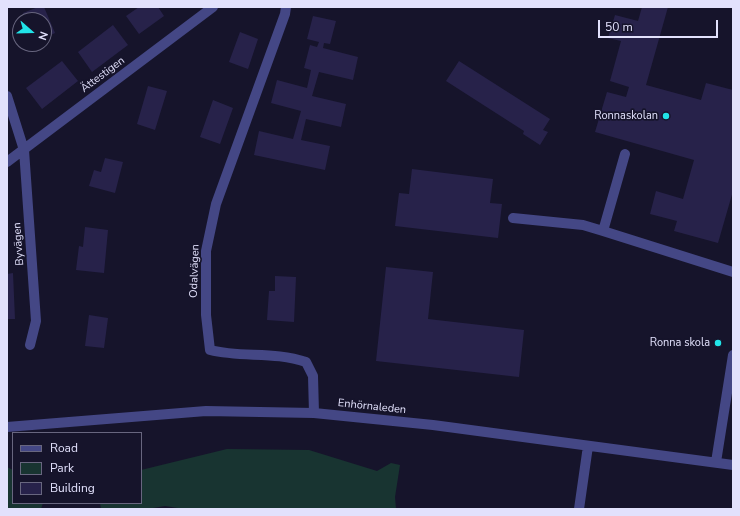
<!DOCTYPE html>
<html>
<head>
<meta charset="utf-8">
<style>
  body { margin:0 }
  #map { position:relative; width:740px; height:516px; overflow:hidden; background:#16142b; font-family:"Nunito Sans",sans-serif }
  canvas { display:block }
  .frame { position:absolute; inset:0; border:8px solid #e2e1fc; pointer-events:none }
  .legend { position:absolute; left:12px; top:432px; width:130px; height:72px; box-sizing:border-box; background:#16142b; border:1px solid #68667f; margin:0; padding:5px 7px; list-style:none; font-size:12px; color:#e2e1fc }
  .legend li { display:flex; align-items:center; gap:8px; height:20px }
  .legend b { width:20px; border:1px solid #68667f }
  .north { position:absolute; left:12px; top:12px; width:40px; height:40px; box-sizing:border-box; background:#16142b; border:1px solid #68667f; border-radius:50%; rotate:110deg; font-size:11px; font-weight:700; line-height:16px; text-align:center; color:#e2e1fc }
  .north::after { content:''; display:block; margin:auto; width:14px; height:18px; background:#21e4e8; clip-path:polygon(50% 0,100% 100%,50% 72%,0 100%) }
  .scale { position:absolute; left:598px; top:20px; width:120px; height:18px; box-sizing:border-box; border:2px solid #e2e1fc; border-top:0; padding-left:5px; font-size:12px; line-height:14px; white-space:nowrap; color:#e2e1fc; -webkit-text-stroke:3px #16142b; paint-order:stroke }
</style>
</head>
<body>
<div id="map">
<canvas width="740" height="516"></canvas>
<div class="frame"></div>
<ul class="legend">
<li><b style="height:5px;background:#444785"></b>Road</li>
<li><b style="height:11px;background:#183431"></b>Park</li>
<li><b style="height:11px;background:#27224a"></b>Building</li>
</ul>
<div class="north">N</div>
<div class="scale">50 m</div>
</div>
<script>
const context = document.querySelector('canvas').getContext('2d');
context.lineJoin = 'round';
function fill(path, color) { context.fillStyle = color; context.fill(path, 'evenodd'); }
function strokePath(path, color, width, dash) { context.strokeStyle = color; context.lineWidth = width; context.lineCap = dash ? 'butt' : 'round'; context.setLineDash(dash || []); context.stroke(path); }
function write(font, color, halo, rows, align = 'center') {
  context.font = font + ' "Nunito Sans",sans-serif'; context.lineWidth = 3.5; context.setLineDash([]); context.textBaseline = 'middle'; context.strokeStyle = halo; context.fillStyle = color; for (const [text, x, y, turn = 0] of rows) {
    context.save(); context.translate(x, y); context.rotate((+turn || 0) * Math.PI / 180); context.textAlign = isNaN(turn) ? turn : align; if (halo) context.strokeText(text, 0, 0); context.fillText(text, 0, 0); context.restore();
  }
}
const green = new Path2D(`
  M 227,449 L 309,450 L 377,471 L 391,463 L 400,465 L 395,497 L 396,509 L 184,509 L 165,506 L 147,509 L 101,509 L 100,503 L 141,503 L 141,470 Z
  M 7,467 L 13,470 L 13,503 L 43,503 L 41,509 L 7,509 Z`);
const building = new Path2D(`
  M 38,7 L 44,7 L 55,33 L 44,38 L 44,20 L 26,20 L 23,13 Z
  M 139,7 L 158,7 L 164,16 L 139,34 L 126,16 Z
  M 642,7 L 668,7 L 646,85 L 701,100 L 706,83 L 733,90 L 733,191 L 718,243 L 674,231 L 677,221 L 650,214 L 656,191 L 683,199 L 694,160 L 595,132 L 607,92 L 626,97 L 629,87 L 610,81 L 621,41 L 608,38 L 615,15 L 638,21 Z
  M 313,16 L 336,21 L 330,44 L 324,43 L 323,48 L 358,57 L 353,80 L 319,72 L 312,96 L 346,104 L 341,127 L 306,119 L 301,140 L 330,146 L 325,170 L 254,155 L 259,131 L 293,139 L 301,111 L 271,103 L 277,80 L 307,88 L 311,70 L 304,68 L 310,45 L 317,47 L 319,42 L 307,39 Z
  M 113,25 L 128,45 L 92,72 L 78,52 Z
  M 20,31 L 20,44 L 31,44 L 21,49 L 14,34 Z
  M 240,32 L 258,39 L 248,69 L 229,62 Z
  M 62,61 L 78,81 L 42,109 L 26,88 Z
  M 459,61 L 550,119 L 543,130 L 548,132 L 540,145 L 523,134 L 524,131 L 446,81 Z
  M 148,86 L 167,91 L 155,130 L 137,124 Z
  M 213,100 L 233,108 L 220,144 L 200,137 Z
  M 105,158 L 123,162 L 115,193 L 89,186 L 94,170 L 101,172 Z
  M 412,169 L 493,179 L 490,203 L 502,204 L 498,238 L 395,226 L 399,193 L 409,194 Z
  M 85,227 L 108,230 L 104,273 L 76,270 L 79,246 L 83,247 Z
  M 386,267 L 433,272 L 428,319 L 524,330 L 519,377 L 376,361 Z
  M 13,273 L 15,319 L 7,319 L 7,274 Z
  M 275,276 L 296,277 L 294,322 L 267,320 L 269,291 L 275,291 Z
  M 89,315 L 108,318 L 104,348 L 85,346 Z`);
const minor = new Path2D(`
  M 286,7 L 285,14 L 216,204 L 206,251 L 206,315 L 210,350 C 242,358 274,351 306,362 L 313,376 L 314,413
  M 7,96 L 24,150 L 36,321 L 30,345
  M 7,162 L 213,7
  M 513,218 L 583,225 L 603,231 L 625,154
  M 603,231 L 733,272
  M 7,427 L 206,411 L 314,413 L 433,425 L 733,465
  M 716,462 L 733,355
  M 579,509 L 588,446`);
const markers = [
  [666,116,4,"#21e4e8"],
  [718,343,4,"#21e4e8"]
];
const streetNames = [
  ["Ättestigen",103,75,-37],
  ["Byvägen",19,244,-94],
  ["Odalvägen",195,271,-88],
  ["Enhörnaleden",372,407,6]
];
const poiNames = [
  ["Ronnaskolan",658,116],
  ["Ronna skola",710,343]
];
fill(green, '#183431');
fill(building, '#27224a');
strokePath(minor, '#444785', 10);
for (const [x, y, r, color] of markers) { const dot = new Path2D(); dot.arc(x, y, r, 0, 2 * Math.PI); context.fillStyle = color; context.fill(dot); strokePath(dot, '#16142b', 1.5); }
write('11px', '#e2e1fc', '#16142b', streetNames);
write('11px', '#e2e1fc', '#16142b', poiNames, 'right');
</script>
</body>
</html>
